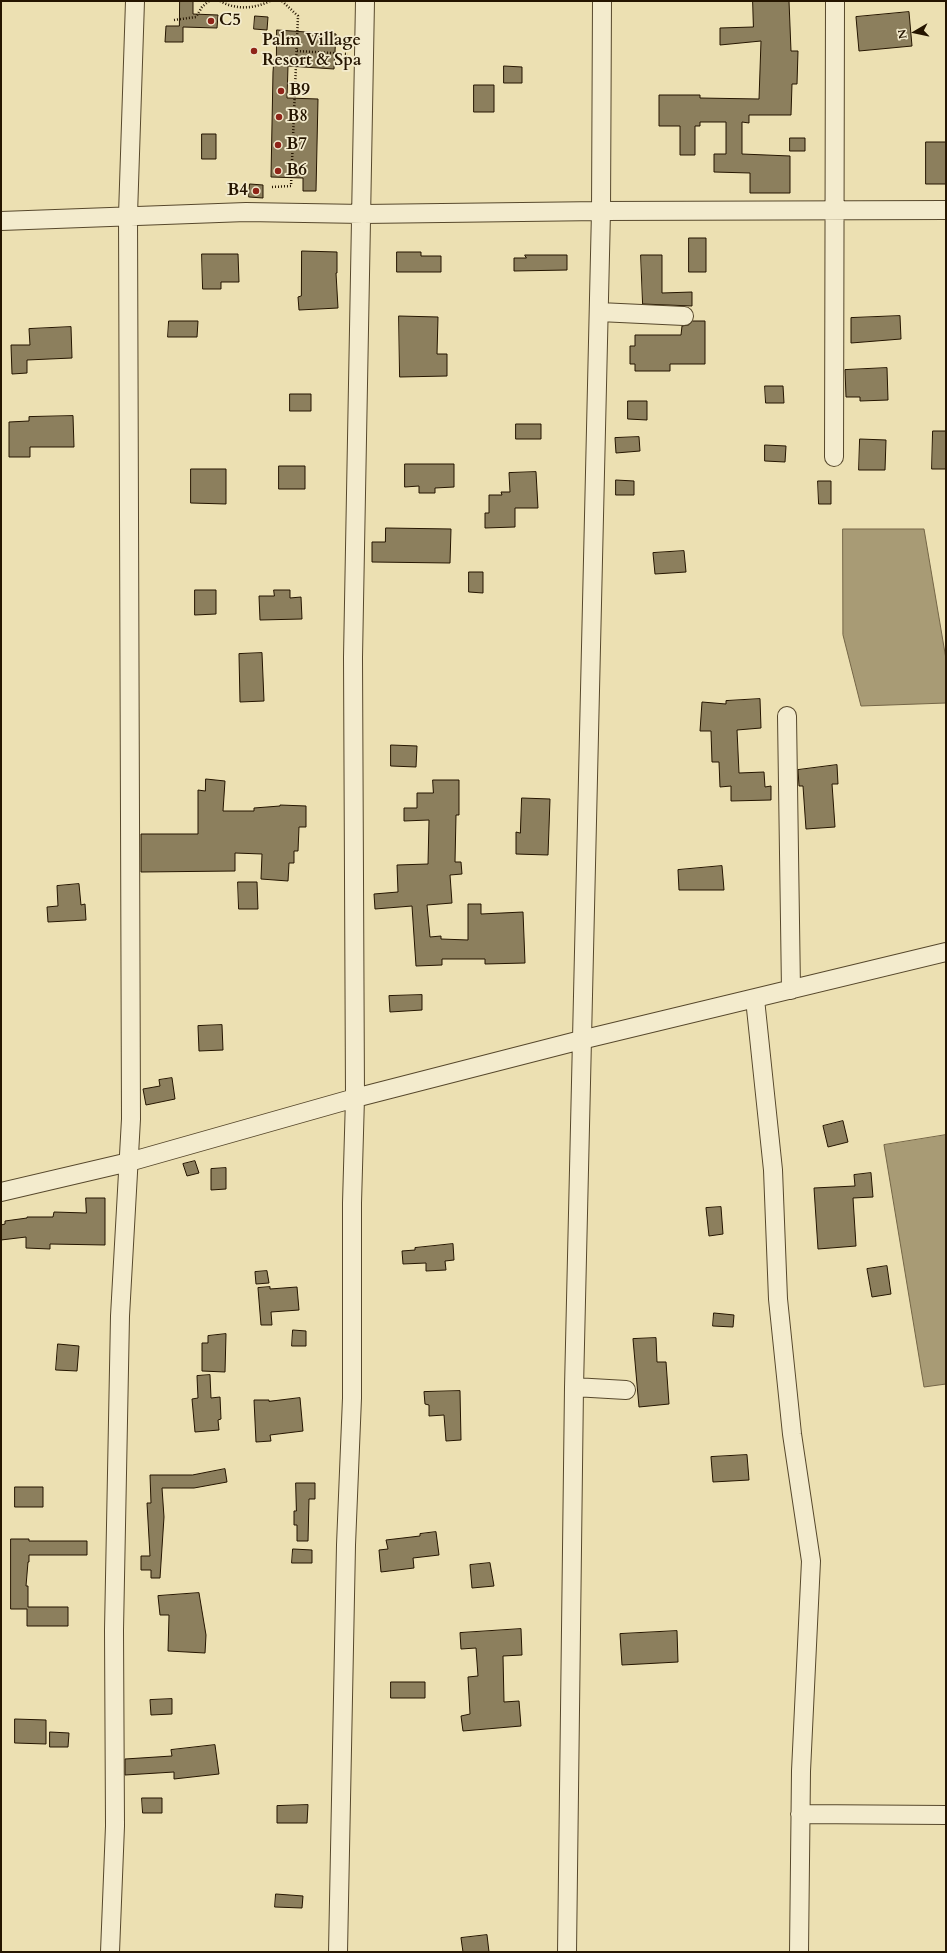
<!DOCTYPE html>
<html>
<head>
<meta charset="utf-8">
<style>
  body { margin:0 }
  #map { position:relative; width:947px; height:1953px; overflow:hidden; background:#ece0b2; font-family:Cardo,serif }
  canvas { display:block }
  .frame { position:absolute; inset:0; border:2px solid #251500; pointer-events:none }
  .north { position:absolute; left:895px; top:12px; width:40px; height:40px; -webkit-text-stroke:3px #f3ebcd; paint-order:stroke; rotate:261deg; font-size:11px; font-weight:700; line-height:16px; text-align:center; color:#251500 }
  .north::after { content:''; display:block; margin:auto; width:14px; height:18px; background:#251500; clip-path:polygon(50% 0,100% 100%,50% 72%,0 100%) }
</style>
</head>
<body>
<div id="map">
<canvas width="947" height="1953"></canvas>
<div class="frame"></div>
<div class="north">N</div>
</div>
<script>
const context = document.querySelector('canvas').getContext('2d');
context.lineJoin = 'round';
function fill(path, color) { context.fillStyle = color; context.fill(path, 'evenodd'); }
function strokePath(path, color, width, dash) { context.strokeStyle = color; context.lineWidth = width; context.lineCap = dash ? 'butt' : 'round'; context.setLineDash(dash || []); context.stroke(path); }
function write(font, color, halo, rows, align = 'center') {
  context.font = font + ' Cardo,serif'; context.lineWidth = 3.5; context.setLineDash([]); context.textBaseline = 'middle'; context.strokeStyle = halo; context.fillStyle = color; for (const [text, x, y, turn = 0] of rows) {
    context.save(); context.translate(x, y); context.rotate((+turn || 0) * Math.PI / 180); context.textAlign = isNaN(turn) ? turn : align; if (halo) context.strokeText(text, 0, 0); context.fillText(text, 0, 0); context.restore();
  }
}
const water = new Path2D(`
  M 843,529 L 924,529 L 946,659 L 946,703 L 861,706 L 843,635 Z
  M 946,1135 L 946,1384 L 924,1387 L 884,1145 Z`);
const building = new Path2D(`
  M 180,1 L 193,1 L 193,14 L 218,15 L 217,28 L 183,27 L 183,42 L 165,42 L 166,26 L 179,26 Z
  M 753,1 L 789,1 L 791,51 L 798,51 L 797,84 L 792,84 L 791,115 L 749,115 L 749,123 L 742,122 L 742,154 L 790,156 L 790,193 L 750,193 L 750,173 L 714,172 L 714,154 L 726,154 L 726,122 L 700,122 L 700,126 L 695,126 L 695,155 L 680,155 L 680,126 L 659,126 L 659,95 L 700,95 L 700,98 L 759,99 L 761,41 L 720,45 L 720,28 L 753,27 Z
  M 909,12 L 912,46 L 859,51 L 856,17 Z
  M 255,16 L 268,17 L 267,30 L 254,29 Z
  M 277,30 L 336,34 L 334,69 L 288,66 L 287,98 L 318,99 L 316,191 L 303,191 L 303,178 L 271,177 L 273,72 L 274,59 L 276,59 Z
  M 504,66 L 522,67 L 522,83 L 504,83 Z
  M 474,85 L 494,85 L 494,112 L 474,112 Z
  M 202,134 L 216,134 L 216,159 L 202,159 Z
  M 790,138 L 805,138 L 805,151 L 790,151 Z
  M 926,142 L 946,142 L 946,184 L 926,184 Z
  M 250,184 L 263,185 L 263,198 L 249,197 Z
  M 689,238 L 706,238 L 706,272 L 689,272 Z
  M 302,251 L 337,252 L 337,273 L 336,273 L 338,308 L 299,310 L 298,297 L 301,296 Z
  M 397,252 L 421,252 L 421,256 L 441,256 L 441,272 L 397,272 Z
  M 202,254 L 238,254 L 239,282 L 221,282 L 221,289 L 203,289 Z
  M 525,255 L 567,255 L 567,270 L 514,271 L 514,258 L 526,258 Z
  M 641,255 L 662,255 L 662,293 L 692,292 L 692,306 L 643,304 Z
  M 399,316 L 438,317 L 437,354 L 447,354 L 447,376 L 400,377 Z
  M 900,316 L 901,339 L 851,343 L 851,318 Z
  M 169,321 L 198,321 L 197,337 L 168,337 Z
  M 693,321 L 705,321 L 705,364 L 670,364 L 670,371 L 635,371 L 635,364 L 630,364 L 630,346 L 635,346 L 635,335 L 681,335 L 682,326 L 688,325 Z
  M 71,327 L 72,358 L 27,360 L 27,373 L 12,374 L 11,345 L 30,345 L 29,329 Z
  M 887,368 L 888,400 L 860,401 L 860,397 L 846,397 L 845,370 Z
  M 765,386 L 783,386 L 784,403 L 766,403 Z
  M 290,394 L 311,394 L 311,411 L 290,411 Z
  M 628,401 L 647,401 L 647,420 L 628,419 Z
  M 73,416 L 74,447 L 30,447 L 30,457 L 9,457 L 9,422 L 29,421 L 29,417 Z
  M 516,424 L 541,424 L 541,439 L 516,439 Z
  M 933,431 L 946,431 L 946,469 L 932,469 Z
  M 639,437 L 640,451 L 616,453 L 615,438 Z
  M 860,439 L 886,440 L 885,470 L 859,470 Z
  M 765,445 L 786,446 L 785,462 L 765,461 Z
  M 405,464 L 454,464 L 454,487 L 435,488 L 435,493 L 419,493 L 419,486 L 405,487 Z
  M 279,466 L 305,466 L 305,489 L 279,489 Z
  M 191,469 L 226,469 L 226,504 L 191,503 Z
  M 536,472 L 538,508 L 515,508 L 515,527 L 485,528 L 485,513 L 489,513 L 489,495 L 502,495 L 501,492 L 510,492 L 509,473 Z
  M 616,480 L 634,481 L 634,495 L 616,495 Z
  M 818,481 L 831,481 L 831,504 L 819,504 Z
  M 386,528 L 451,529 L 450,563 L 372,562 L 372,542 L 385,542 Z
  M 684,551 L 686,572 L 655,574 L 653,553 Z
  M 469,572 L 483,572 L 483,593 L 469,592 Z
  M 195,590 L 216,590 L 216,614 L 195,615 Z
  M 274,590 L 290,590 L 290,598 L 301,597 L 302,619 L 260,620 L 259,596 L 274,596 Z
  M 262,653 L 264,701 L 240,702 L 239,654 Z
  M 760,699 L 761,728 L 737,730 L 739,773 L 764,772 L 765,787 L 771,786 L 771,800 L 731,801 L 731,786 L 720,787 L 719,762 L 712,762 L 711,731 L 700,731 L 702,702 L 726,704 L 726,701 Z
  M 391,745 L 417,746 L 416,767 L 391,766 Z
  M 837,765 L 838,784 L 832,784 L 835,827 L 806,829 L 803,786 L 799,786 L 798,770 Z
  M 206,779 L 225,781 L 223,811 L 254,811 L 254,808 L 280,806 L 280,805 L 306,806 L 306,827 L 299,827 L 298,851 L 294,851 L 294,863 L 289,863 L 288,881 L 261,879 L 262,854 L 235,853 L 235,871 L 141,872 L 141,834 L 198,834 L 198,790 L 205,791 Z
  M 433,780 L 459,780 L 459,815 L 456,815 L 455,862 L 461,862 L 462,874 L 450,875 L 452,903 L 427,905 L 430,937 L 441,936 L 441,939 L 468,940 L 468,904 L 481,904 L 481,914 L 523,912 L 525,963 L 485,964 L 485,959 L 442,959 L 442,965 L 416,966 L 412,906 L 375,909 L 374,894 L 398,892 L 397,865 L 428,864 L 429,820 L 404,821 L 404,808 L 417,808 L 417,793 L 433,793 Z
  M 522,798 L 550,799 L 548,855 L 516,854 L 516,832 L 520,833 Z
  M 722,866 L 724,890 L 679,890 L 678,870 Z
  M 238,882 L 257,882 L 258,909 L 239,909 Z
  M 79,884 L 81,905 L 85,904 L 86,920 L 48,922 L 47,907 L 58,906 L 57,886 Z
  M 422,995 L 422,1010 L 390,1012 L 389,996 Z
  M 222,1025 L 223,1050 L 199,1051 L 198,1026 Z
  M 172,1078 L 175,1099 L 146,1105 L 143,1089 L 160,1086 L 159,1080 Z
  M 843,1121 L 848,1142 L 828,1147 L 823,1126 Z
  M 195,1161 L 199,1173 L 187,1176 L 183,1164 Z
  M 226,1168 L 226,1189 L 211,1190 L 211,1169 Z
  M 871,1173 L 873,1197 L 853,1198 L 856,1246 L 818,1249 L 814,1188 L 855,1186 L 854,1175 Z
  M 86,1198 L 105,1198 L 105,1245 L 50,1244 L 50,1249 L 26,1248 L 26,1237 L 1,1240 L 1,1225 L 5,1224 L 5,1221 L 27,1218 L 27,1217 L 53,1217 L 54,1212 L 86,1213 Z
  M 721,1207 L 723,1234 L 709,1236 L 706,1208 Z
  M 453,1244 L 454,1260 L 445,1261 L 446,1270 L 426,1271 L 426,1263 L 403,1264 L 402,1251 L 415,1250 L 415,1248 Z
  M 887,1266 L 891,1294 L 872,1297 L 867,1269 Z
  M 267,1271 L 269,1283 L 256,1284 L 255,1272 Z
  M 270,1287 L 270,1289 L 297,1287 L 299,1310 L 271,1312 L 272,1325 L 261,1325 L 258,1288 Z
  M 714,1313 L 734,1315 L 733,1327 L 713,1326 Z
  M 293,1330 L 306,1331 L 306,1346 L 292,1346 Z
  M 226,1334 L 225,1372 L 202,1371 L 202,1343 L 208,1343 L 208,1336 Z
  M 656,1338 L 657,1362 L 666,1362 L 669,1404 L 639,1407 L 633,1339 Z
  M 58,1344 L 79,1346 L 77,1371 L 56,1370 Z
  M 210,1375 L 211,1398 L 220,1397 L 221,1419 L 218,1420 L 219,1430 L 195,1432 L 192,1399 L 198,1398 L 197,1376 Z
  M 460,1391 L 461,1440 L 446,1441 L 444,1415 L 429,1416 L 429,1405 L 425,1404 L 424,1392 Z
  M 300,1398 L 303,1431 L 270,1435 L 271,1441 L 256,1442 L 254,1400 L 269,1400 L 269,1401 Z
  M 747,1455 L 749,1480 L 713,1482 L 711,1457 Z
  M 225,1469 L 227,1482 L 194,1488 L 162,1488 L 164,1517 L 160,1578 L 151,1578 L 151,1570 L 141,1570 L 141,1556 L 150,1556 L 147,1503 L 151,1503 L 150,1475 L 192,1475 Z
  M 296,1483 L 315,1483 L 315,1499 L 309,1499 L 308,1541 L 297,1541 L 297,1525 L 294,1525 L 294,1511 L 296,1511 Z
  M 15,1487 L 43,1487 L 43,1507 L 15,1507 Z
  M 436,1532 L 439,1555 L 413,1558 L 414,1568 L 381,1572 L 379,1550 L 388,1549 L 386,1540 L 420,1536 L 420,1534 Z
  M 11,1539 L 29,1539 L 29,1541 L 87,1541 L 87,1555 L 29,1555 L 29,1562 L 28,1562 L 26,1586 L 28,1586 L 28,1607 L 68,1607 L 68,1626 L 27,1626 L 27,1609 L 11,1609 Z
  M 293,1549 L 312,1550 L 312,1563 L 292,1563 Z
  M 490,1563 L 494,1586 L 472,1588 L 470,1565 Z
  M 199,1593 L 206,1635 L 205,1653 L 168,1651 L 169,1615 L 160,1615 L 158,1596 Z
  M 521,1629 L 522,1655 L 503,1656 L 504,1702 L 519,1701 L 521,1726 L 463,1731 L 461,1716 L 470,1714 L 468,1677 L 478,1676 L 476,1648 L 461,1649 L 460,1633 Z
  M 677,1631 L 678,1662 L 622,1665 L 620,1634 Z
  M 391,1682 L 425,1682 L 425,1698 L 391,1698 Z
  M 172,1699 L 172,1714 L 151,1715 L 150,1700 Z
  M 15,1719 L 46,1720 L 46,1744 L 15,1743 Z
  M 50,1732 L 69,1733 L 68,1747 L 50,1747 Z
  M 215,1745 L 219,1774 L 174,1779 L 174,1772 L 125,1775 L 125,1759 L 172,1756 L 171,1750 Z
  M 142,1798 L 162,1798 L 162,1813 L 143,1813 Z
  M 308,1805 L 307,1823 L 277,1823 L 277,1806 Z
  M 276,1894 L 303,1896 L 302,1908 L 275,1907 Z
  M 487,1935 L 489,1952 L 463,1952 L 461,1938 Z`);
const path = new Path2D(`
  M 220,1 C 236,10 254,9 270,1
  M 174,20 L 196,17 L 202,7 L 209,1
  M 297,51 L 348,54
  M 272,187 L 291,186 L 298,16 L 282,1`);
const minor = new Path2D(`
  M 1,221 L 246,212 L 363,214 L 601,211 L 946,210
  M 599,312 L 684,316
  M 834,457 L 835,1
  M 787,716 L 791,990
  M 755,999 L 773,1170 L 778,1299 L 792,1434 L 811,1561 L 801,1771 L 799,1952
  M 1,1192 L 129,1162 L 355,1098 L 581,1040 L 946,952
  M 574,1387 L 626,1390
  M 800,1814 L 946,1815
  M 110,1952 L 115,1826 L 114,1630 L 120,1316 L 131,1119 L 128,215 L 135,1
  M 338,1952 L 346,1545 L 352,1398 L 352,1203 L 355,1098 L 353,657 L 365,1
  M 567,1952 L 574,1387 L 601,211 L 602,1`);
const markers = [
  [211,21,4,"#8f2418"],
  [254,51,4,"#8f2418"],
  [281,91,4,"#8f2418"],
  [279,117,4,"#8f2418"],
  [278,145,4,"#8f2418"],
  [278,171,4,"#8f2418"],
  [256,191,4,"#8f2418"]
];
const poiNames = [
  ["C5",219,21],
  ["Palm Village",262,41],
  ["Resort & Spa",262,61],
  ["B9",289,91],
  ["B8",287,117],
  ["B7",286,145],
  ["B6",286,171],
  ["B4",248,191,"right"]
];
fill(water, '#a89b75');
strokePath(water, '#746546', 1);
fill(building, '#8c7f5d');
strokePath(building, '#251500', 1);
strokePath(minor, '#57482c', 20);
strokePath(path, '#251500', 2.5, [1, 2]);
strokePath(minor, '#f3ebcd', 18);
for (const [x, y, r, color] of markers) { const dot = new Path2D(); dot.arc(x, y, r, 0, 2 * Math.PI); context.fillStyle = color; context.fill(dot); strokePath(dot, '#f3ebcd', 1.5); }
write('bold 17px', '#251500', '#f3ebcd', poiNames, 'left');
</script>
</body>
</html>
